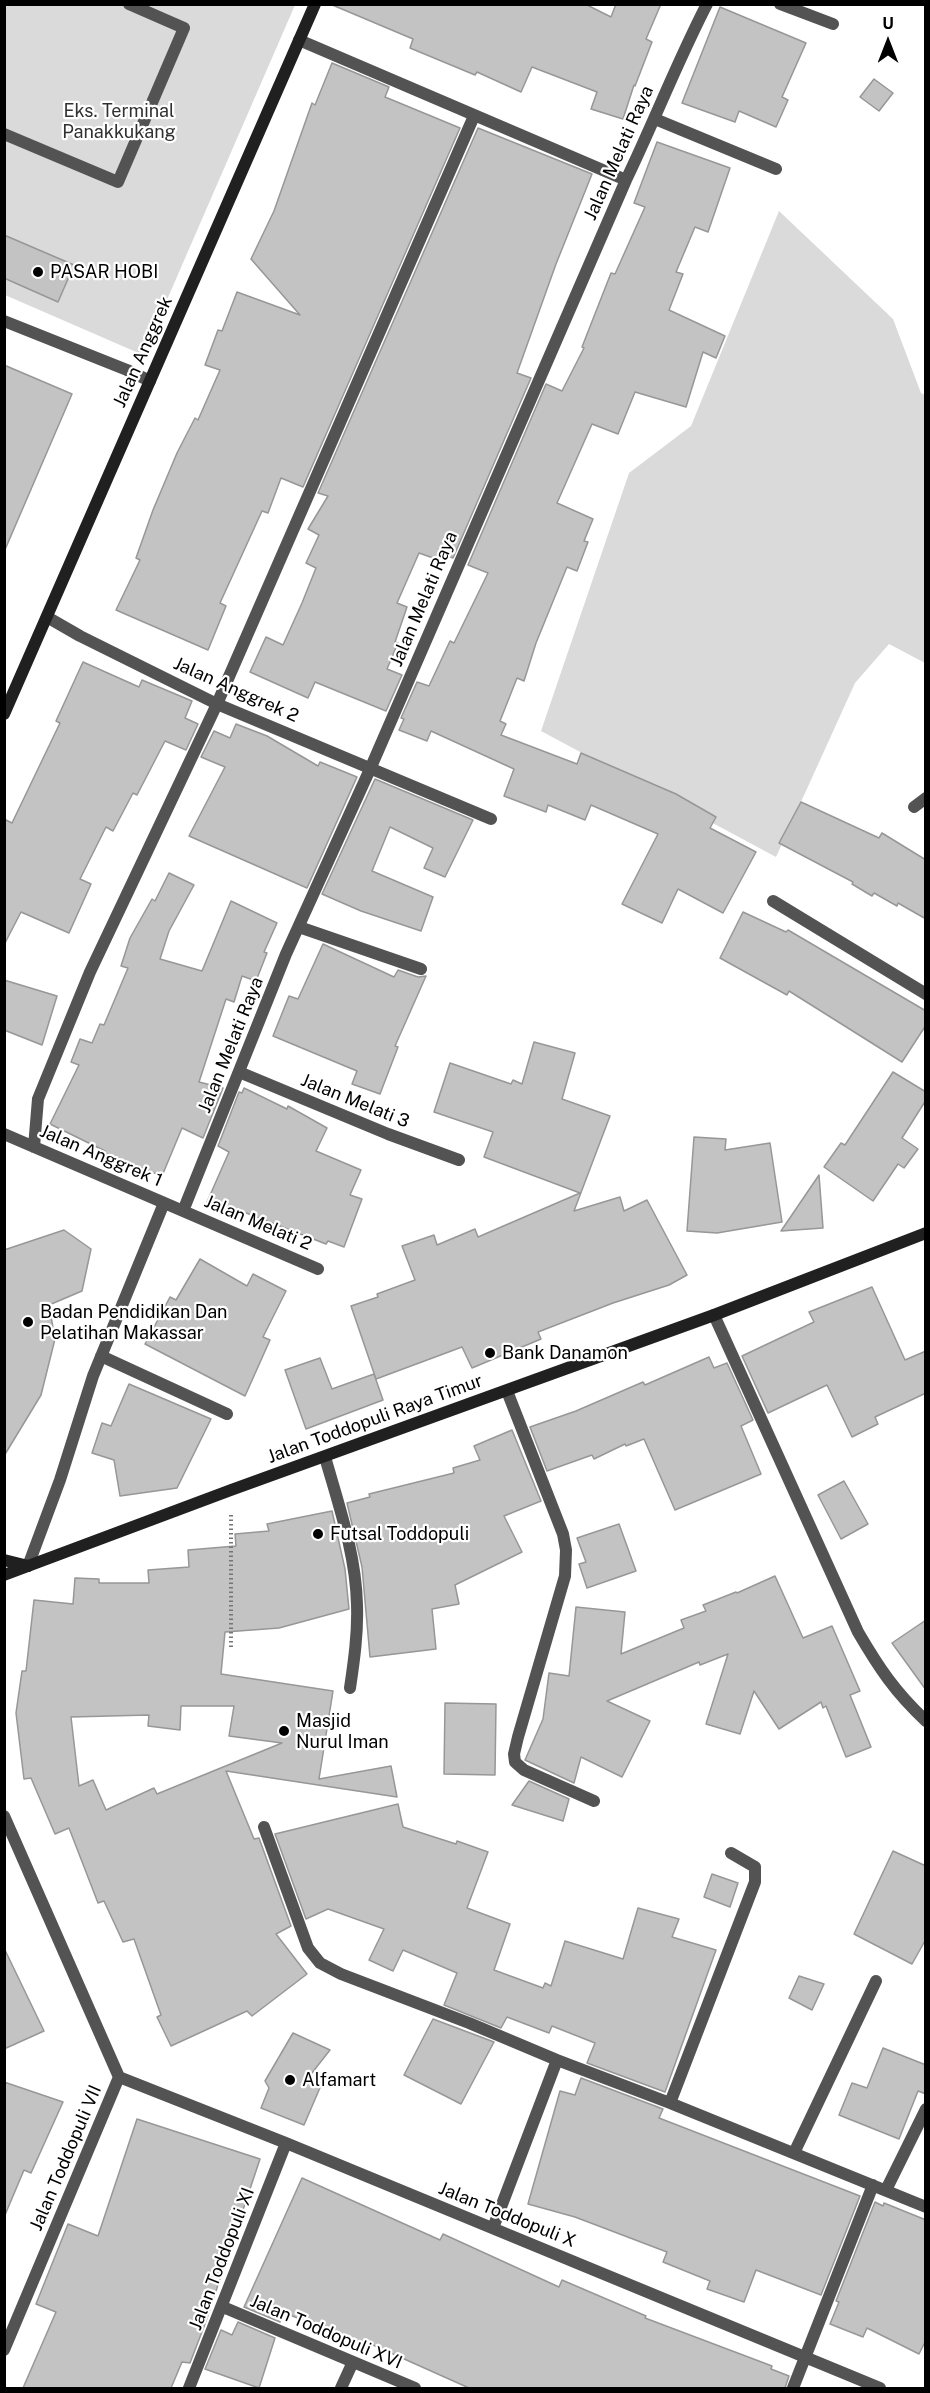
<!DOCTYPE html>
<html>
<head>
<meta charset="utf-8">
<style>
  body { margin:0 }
  #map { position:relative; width:930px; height:2393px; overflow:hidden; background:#fff; font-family:"Public Sans",sans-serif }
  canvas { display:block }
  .frame { position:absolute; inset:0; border:6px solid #000; pointer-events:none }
  .north { position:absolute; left:858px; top:12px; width:60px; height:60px; -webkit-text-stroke:4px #fff; paint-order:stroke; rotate:0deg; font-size:16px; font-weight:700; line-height:24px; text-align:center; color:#000 }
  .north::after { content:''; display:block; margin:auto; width:21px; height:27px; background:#000; clip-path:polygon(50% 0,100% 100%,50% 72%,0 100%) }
</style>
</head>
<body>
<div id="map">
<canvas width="930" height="2393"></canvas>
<div class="frame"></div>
<div class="north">U</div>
</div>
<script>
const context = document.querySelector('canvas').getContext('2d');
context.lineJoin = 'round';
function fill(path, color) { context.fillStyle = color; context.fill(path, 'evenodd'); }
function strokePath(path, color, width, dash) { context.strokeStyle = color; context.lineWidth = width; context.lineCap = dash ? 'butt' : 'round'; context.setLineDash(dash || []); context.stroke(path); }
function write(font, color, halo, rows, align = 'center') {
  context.font = font + ' "Public Sans",sans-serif'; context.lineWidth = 4.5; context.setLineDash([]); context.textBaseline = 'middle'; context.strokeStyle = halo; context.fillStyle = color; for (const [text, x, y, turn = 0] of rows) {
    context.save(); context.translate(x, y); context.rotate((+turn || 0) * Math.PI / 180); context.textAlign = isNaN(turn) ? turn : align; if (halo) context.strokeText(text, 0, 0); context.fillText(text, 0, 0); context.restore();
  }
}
const green = new Path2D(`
  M 5,5 L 295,5 L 143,355 L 5,295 Z
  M 779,211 L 893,319 L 921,393 L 925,395 L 925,663 L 889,644 L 855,683 L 776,857 L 541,731 L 629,473 L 691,426 Z`);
const building = new Path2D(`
  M 330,4 L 585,4 L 611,17 L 616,4 L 661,4 L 646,39 L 652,42 L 635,86 L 634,85 L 623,119 L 591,109 L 597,92 L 532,67 L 521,92 L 477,72 L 475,75 L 410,48 L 413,39 Z
  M 720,7 L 806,43 L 782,97 L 788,100 L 776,127 L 739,111 L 735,122 L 682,103 Z
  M 332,63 L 389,87 L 385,97 L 460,128 L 303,487 L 281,478 L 268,513 L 262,511 L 220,603 L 226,606 L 208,650 L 116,610 L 140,560 L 136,558 L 153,510 L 177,453 L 195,418 L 198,420 L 220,370 L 205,365 L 218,330 L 222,331 L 237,292 L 300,315 L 251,259 L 274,211 L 312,103 L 315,105 Z
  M 874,79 L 893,93 L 879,111 L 860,97 Z
  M 478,128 L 592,174 L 556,264 L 517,373 L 531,378 L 453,558 L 438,552 L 436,559 L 419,553 L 397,603 L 407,607 L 395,642 L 398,643 L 387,669 L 402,675 L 386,711 L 315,682 L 308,698 L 250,672 L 266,637 L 283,645 L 302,603 L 316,568 L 306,563 L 319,535 L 308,529 L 328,496 L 318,493 Z
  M 657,142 L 730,168 L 708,232 L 695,227 L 676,272 L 683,274 L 669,310 L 725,336 L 716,358 L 703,352 L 686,407 L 635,392 L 618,434 L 592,424 L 557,503 L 593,519 L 584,541 L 588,542 L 577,571 L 567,567 L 536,643 L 524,681 L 517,678 L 500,721 L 506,724 L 501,735 L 577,764 L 581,753 L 676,794 L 716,817 L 710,828 L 756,852 L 723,913 L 678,889 L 662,923 L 622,904 L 658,834 L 591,805 L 585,820 L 548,805 L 546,812 L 504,796 L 514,769 L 431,731 L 427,741 L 399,730 L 404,719 L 401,718 L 417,682 L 429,686 L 450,641 L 454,643 L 488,573 L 468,565 L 546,384 L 562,391 L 584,348 L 582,347 L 611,273 L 615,274 L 645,207 L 634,203 Z
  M 4,235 L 74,265 L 58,302 L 4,278 Z
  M 4,365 L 72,394 L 4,552 Z
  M 83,662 L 139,687 L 142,680 L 192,701 L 185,718 L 198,724 L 186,750 L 165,741 L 137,795 L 133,793 L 113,831 L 106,827 L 80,879 L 91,884 L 69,933 L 21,912 L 4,945 L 4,819 L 12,823 L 60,723 L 56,721 Z
  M 236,724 L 267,736 L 318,766 L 320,762 L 357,777 L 307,888 L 189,836 L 225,767 L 201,757 L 214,731 L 230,738 Z
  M 375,779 L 473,820 L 445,877 L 424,868 L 433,848 L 390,827 L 372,871 L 433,897 L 421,931 L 361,911 L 322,894 Z
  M 801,802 L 879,838 L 882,833 L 926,860 L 926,919 L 898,903 L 897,906 L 874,893 L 872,896 L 852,884 L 853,882 L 779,843 Z
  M 169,873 L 194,885 L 169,931 L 160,959 L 202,971 L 231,901 L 277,923 L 264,952 L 267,953 L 256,981 L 242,976 L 234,1002 L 226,999 L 199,1082 L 223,1088 L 203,1138 L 182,1128 L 162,1176 L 104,1153 L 105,1151 L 50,1124 L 79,1065 L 71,1062 L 80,1039 L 92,1043 L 100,1024 L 104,1025 L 128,968 L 121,966 L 130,938 L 152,899 L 155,901 Z
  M 743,912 L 786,932 L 788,930 L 926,1011 L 926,1025 L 902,1062 L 789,991 L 787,995 L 720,958 Z
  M 323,944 L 394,977 L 398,970 L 418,977 L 426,976 L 395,1046 L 398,1047 L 380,1094 L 352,1084 L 357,1071 L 273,1036 L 289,996 L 298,999 Z
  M 4,980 L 57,996 L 42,1045 L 4,1030 Z
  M 534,1042 L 575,1053 L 562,1099 L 610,1116 L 574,1211 L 620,1197 L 624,1211 L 647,1200 L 687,1275 L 669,1285 L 613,1303 L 538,1332 L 541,1339 L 472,1368 L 462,1347 L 376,1379 L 351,1306 L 378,1297 L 377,1294 L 415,1280 L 402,1246 L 434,1235 L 437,1245 L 475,1229 L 478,1237 L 580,1193 L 484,1157 L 493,1132 L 434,1112 L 450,1063 L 511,1084 L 513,1080 L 522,1084 Z
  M 893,1072 L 926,1092 L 926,1100 L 902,1138 L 918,1149 L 904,1168 L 898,1164 L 873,1201 L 824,1167 L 841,1143 L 845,1145 Z
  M 244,1088 L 287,1109 L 288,1106 L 327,1128 L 316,1151 L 361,1170 L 350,1195 L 362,1199 L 344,1247 L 328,1241 L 326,1244 L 236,1209 L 234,1214 L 207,1202 L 229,1152 L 218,1146 L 239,1092 L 242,1093 Z
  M 694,1137 L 726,1139 L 725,1150 L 770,1143 L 782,1222 L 717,1233 L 687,1231 Z
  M 819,1175 L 823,1228 L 781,1231 Z
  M 64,1230 L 91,1249 L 82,1291 L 49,1305 L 55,1339 L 41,1395 L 4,1456 L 4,1250 Z
  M 200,1259 L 247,1286 L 253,1274 L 286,1291 L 263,1337 L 270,1340 L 245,1396 L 145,1344 L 170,1297 L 176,1300 Z
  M 872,1287 L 905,1360 L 926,1351 L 926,1393 L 875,1417 L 878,1424 L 852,1437 L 827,1385 L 768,1413 L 742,1356 L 814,1322 L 809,1312 Z
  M 709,1357 L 714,1368 L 727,1363 L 753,1420 L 741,1426 L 761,1474 L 675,1510 L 644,1439 L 626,1446 L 625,1444 L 594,1459 L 592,1455 L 547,1471 L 530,1427 L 576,1411 L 643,1382 L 645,1385 Z
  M 320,1358 L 332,1389 L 374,1374 L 383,1400 L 306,1429 L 285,1370 Z
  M 129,1384 L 211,1419 L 177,1488 L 120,1496 L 114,1460 L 92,1453 L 102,1423 L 111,1426 Z
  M 512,1430 L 541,1501 L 504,1516 L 522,1552 L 455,1585 L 459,1604 L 432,1609 L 436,1649 L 370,1657 L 362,1567 L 347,1503 L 370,1497 L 369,1494 L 454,1473 L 453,1468 L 480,1460 L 474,1446 Z
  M 844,1481 L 868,1524 L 841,1539 L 818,1495 Z
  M 332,1511 L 345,1569 L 349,1609 L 279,1628 L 225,1632 L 221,1674 L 333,1691 L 319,1779 L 391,1766 L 397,1797 L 226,1771 L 254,1839 L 259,1838 L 291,1926 L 276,1934 L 307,1974 L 252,2016 L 247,2011 L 171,2046 L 157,2017 L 161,2015 L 134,1939 L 123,1942 L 104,1901 L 98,1903 L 69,1828 L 55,1834 L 31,1778 L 24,1779 L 16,1713 L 22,1671 L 26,1671 L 34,1600 L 73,1604 L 75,1578 L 99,1579 L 99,1583 L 149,1583 L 148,1570 L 189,1567 L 188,1550 L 236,1546 L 235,1534 L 269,1531 L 267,1524 ZM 181,1706 L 234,1706 L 229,1736 L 282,1743 L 157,1794 L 154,1788 L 106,1810 L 93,1780 L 79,1786 L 71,1717 L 149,1715 L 148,1726 L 180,1730 Z
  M 619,1524 L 636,1571 L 587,1588 L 579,1564 L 586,1562 L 577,1538 Z
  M 775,1576 L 803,1638 L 832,1626 L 860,1691 L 850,1695 L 871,1747 L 846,1757 L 826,1706 L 823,1708 L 821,1702 L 779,1729 L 754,1691 L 740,1734 L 706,1724 L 728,1654 L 700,1665 L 699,1662 L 607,1701 L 650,1721 L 622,1777 L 581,1757 L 574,1783 L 525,1760 L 543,1719 L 549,1673 L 569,1676 L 576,1607 L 625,1612 L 621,1654 L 684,1628 L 681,1620 L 706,1611 L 703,1605 L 736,1592 L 737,1593 Z
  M 926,1620 L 926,1690 L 892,1643 Z
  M 445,1703 L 496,1704 L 495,1775 L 444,1774 Z
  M 529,1781 L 569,1799 L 563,1821 L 512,1805 Z
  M 398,1804 L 403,1827 L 456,1844 L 457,1841 L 488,1852 L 467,1908 L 510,1924 L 494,1970 L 543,1988 L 545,1983 L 551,1986 L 565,1941 L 623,1959 L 638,1908 L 679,1919 L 672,1937 L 716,1950 L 665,2092 L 587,2063 L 595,2043 L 552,2026 L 549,2033 L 507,2017 L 501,2028 L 444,2005 L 457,1973 L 403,1950 L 393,1971 L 369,1960 L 384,1929 L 328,1909 L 306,1919 L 275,1834 Z
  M 893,1851 L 926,1866 L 926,1939 L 912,1964 L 854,1934 Z
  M 712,1874 L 738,1883 L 730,1907 L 704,1897 Z
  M 4,1948 L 44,2031 L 4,2049 Z
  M 799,1976 L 824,1984 L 812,2010 L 789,1998 Z
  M 433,2019 L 494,2042 L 461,2104 L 404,2075 Z
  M 293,2033 L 330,2050 L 308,2078 L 322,2083 L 304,2125 L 261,2108 L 269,2088 L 265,2081 Z
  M 883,2048 L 926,2065 L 926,2094 L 918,2091 L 899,2139 L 839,2115 L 852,2083 L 867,2088 Z
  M 581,2078 L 663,2109 L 659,2118 L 860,2196 L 821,2295 L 756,2270 L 744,2302 L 707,2289 L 710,2281 L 663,2262 L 667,2252 L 575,2217 L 528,2204 L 560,2091 L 575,2095 Z
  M 4,2082 L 63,2102 L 31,2173 L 24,2170 L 5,2215 Z
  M 137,2119 L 260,2159 L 205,2324 L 190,2363 L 182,2362 L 171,2388 L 23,2388 L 56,2312 L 36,2304 L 68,2224 L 98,2236 Z
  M 302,2178 L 440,2240 L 443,2234 L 559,2287 L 562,2280 L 646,2316 L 645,2318 L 772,2366 L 771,2369 L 789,2376 L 785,2388 L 469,2388 L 364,2341 L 362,2345 L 283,2312 L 280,2322 L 244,2307 Z
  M 875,2202 L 883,2206 L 884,2203 L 926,2220 L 926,2340 L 919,2354 L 867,2328 L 863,2337 L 830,2324 L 839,2302 L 836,2301 Z
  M 238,2322 L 275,2338 L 259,2388 L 205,2369 L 221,2330 L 232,2335 Z`);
const path = new Path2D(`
  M 231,1647 L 231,1512`);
const lane = new Path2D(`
  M 4,134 L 118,182 L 184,28 L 129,4`);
const street = new Path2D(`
  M 780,4 L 833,24
  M 299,40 L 626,180
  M 655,119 L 776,169
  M 4,321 L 127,370 L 150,381
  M 47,617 L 80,636 L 217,704 L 491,819
  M 914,807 L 926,798
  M 773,901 L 926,994
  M 299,927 L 421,969
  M 239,1072 L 388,1134 L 459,1160
  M 4,1134 L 318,1269
  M 34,1147 L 38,1099 L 90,972 L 217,704 L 474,116
  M 183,1211 L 286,954 L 371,767 L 626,180 C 654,122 677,62 707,4
  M 714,1315 L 858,1632 C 879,1668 895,1692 926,1721
  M 101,1356 L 227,1414
  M 507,1391 L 563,1534 L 566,1550 L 565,1576 L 518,1737 L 514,1754 L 515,1762 L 524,1770 L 594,1801
  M 325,1457 C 339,1506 356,1555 357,1605 C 358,1633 354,1661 350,1688
  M 28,1566 L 60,1480 L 93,1376 L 164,1203
  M 4,1816 L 119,2077 L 4,2350
  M 264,1827 L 308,1948 L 320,1963 L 341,1974 L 469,2023 L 557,2060 L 670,2103 L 926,2207
  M 119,2077 L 286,2143 L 880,2388
  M 670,2103 L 755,1882 L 755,1867 L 731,1853
  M 794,2153 L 876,1981
  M 886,2190 L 926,2109
  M 493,2228 L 557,2060
  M 223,2307 L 415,2388
  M 189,2388 L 286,2143
  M 341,2388 L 352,2364
  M 793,2388 L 873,2185`);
const secondary = new Path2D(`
  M 4,714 L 315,4
  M 4,1560 L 28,1566
  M 4,1575 L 231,1490 L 714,1315 L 926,1233`);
const markers = [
  [38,272,6,"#000"],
  [28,1322,6,"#000"],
  [490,1353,6,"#000"],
  [318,1534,6,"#000"],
  [284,1731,6,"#000"],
  [290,2080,6,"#000"]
];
const parkNames = [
  ["Eks. Terminal",119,111],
  ["Panakkukang",119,132]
];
const streetNames = [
  ["Jalan Melati Raya",619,153,-66],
  ["Jalan Anggrek",143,352,-66],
  ["Jalan Melati Raya",424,599,-67],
  ["Jalan Anggrek 2",236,690,24],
  ["Jalan Melati Raya",231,1045,-68],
  ["Jalan Melati 3",355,1101,22],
  ["Jalan Anggrek 1",101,1156,23],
  ["Jalan Melati 2",258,1223,23],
  ["Jalan Toddopuli Raya Timur",375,1419,-20],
  ["Jalan Toddopuli VII",66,2158,-67],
  ["Jalan Toddopuli X",507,2215,22],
  ["Jalan Toddopuli XI",222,2259,-69],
  ["Jalan Toddopuli XVI",326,2332,23]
];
const poiNames = [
  ["PASAR HOBI",50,272],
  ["Badan Pendidikan Dan",40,1312],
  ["Pelatihan Makassar",40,1333],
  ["Bank Danamon",502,1353],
  ["Futsal Toddopuli",330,1534],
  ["Masjid",296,1721],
  ["Nurul Iman",296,1742],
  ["Alfamart",302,2080]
];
fill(green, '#dadada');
fill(building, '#c3c3c3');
strokePath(building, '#979797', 1.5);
strokePath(path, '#757575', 4, [1.5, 3]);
strokePath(lane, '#535353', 12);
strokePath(street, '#535353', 12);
strokePath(secondary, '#202020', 12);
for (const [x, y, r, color] of markers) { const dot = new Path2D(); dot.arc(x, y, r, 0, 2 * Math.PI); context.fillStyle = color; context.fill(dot); strokePath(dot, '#fff', 2); }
write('18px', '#313131', '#fff', parkNames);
write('18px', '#000', '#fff', streetNames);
write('18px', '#000', '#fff', poiNames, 'left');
</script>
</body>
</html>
